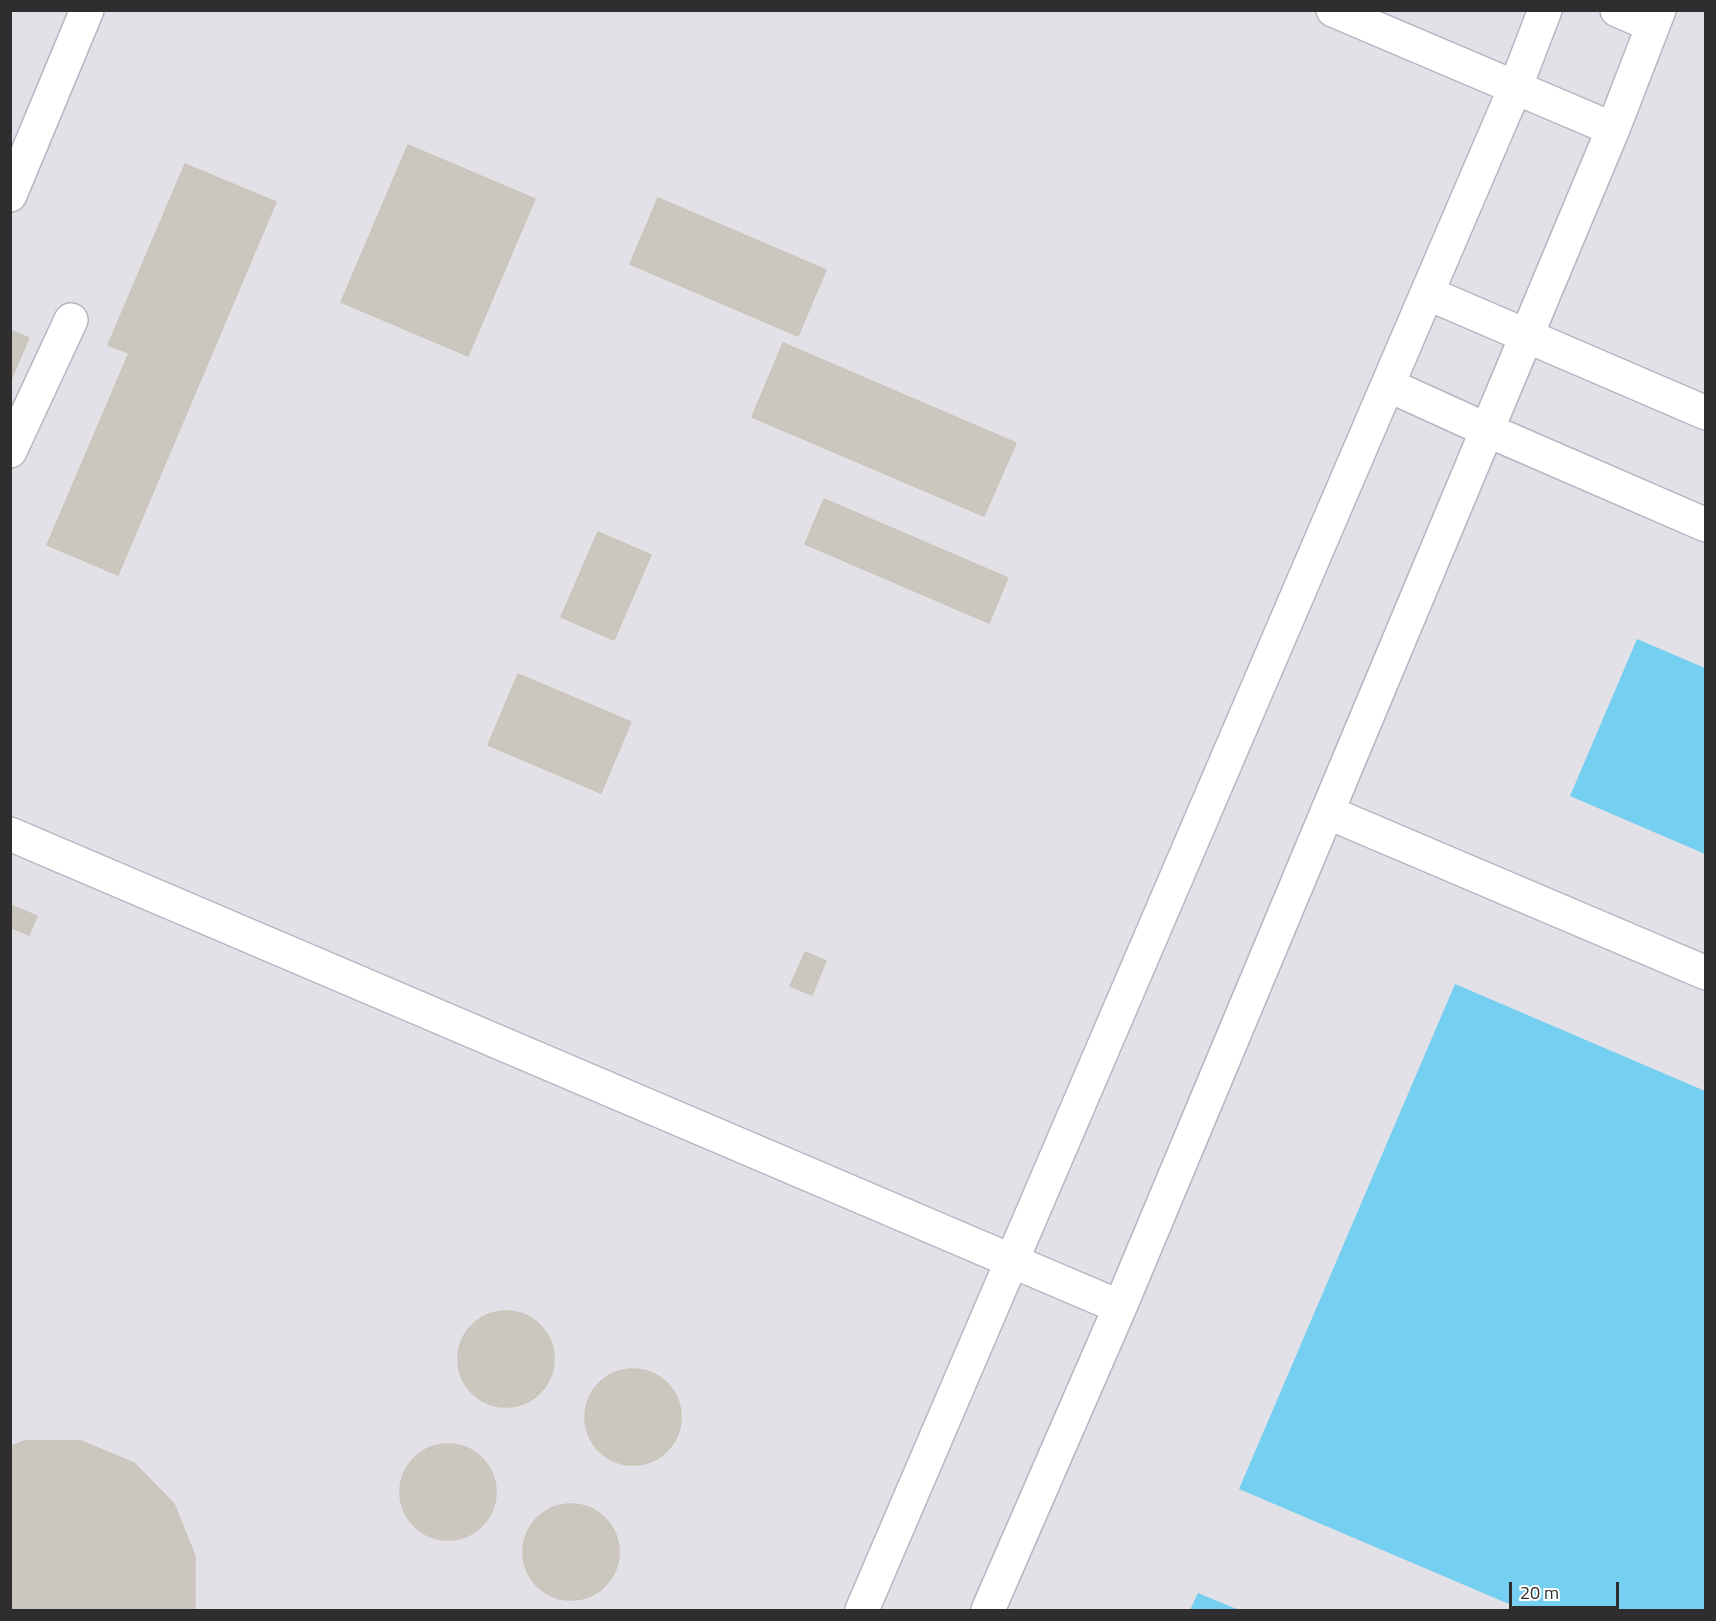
<!DOCTYPE html>
<html>
<head>
<meta charset="utf-8">
<style>
  body { margin:0 }
  #map { position:relative; width:1716px; height:1621px; overflow:hidden; background:#efe9e1; font-family:"Titillium Web",sans-serif }
  canvas { display:block }
  .frame { position:absolute; inset:0; border:12px solid #2e2e2e; pointer-events:none }
  .scale { position:absolute; left:1509px; top:1582px; width:110px; height:27px; box-sizing:border-box; border:3px solid #2e2e2e; border-top:0; padding-left:8px; font-size:18px; line-height:21px; white-space:nowrap; color:#2e2e2e; -webkit-text-stroke:4px #fff; paint-order:stroke }
</style>
</head>
<body>
<div id="map">
<canvas width="1716" height="1621"></canvas>
<div class="frame"></div>
<div class="scale">20 m</div>
</div>
<script>
const context = document.querySelector('canvas').getContext('2d');
context.lineJoin = 'round';
function fill(path, color) { context.fillStyle = color; context.fill(path, 'evenodd'); }
function strokePath(path, color, width, dash) { context.strokeStyle = color; context.lineWidth = width; context.lineCap = dash ? 'butt' : 'round'; context.setLineDash(dash || []); context.stroke(path); }
const industrial = new Path2D(`
  M 11,11 L 1705,11 L 1705,1610 L 11,1610 Z`);
const water = new Path2D(`
  M 1637,639 L 1705,668 L 1705,854 L 1570,796 Z
  M 1455,984 L 1705,1091 L 1705,1610 L 1523,1610 L 1239,1489 Z
  M 1198,1593 L 1239,1610 L 1190,1610 Z`);
const building = new Path2D(`
  M 408,145 L 535,199 L 468,356 L 341,302 Z
  M 185,164 L 276,202 L 118,575 L 47,545 L 129,353 L 108,345 Z
  M 658,198 L 826,270 L 798,336 L 630,264 Z
  M 10,330 L 29,338 L 10,382 Z
  M 783,343 L 1016,443 L 984,516 L 752,417 Z
  M 824,499 L 1008,578 L 989,623 L 805,544 Z
  M 598,532 L 651,555 L 614,640 L 561,617 Z
  M 518,674 L 631,722 L 601,793 L 488,745 Z
  M 10,905 L 37,916 L 29,935 L 10,927 Z
  M 805,952 L 826,961 L 812,995 L 790,986 Z
  M458 1359a48 48 0 1 1 96 0a48 48 0 1 1-96 0Z
  M585 1417a48 48 0 1 1 96 0a48 48 0 1 1-96 0Z
  M 24,1441 L 81,1441 L 134,1463 L 174,1504 L 195,1556 L 195,1610 L 10,1610 L 10,1447 Z
  M400 1492a48 48 0 1 1 96 0a48 48 0 1 1-96 0Z
  M523 1552a48 48 0 1 1 96 0a48 48 0 1 1-96 0Z`);
const minor = new Path2D(`
  M 1333,10 L 1613,129
  M 1617,10 L 1652,25
  M 10,195 L 87,10
  M 1427,293 L 1706,413
  M 1388,385 L 1487,430 L 1706,525
  M 10,451 L 71,320
  M 1327,812 L 1706,973
  M 10,834 L 1120,1307
  M 862,1610 L 1515,88 L 1545,10
  M 988,1610 L 1120,1307 L 1613,129 L 1659,10`);
fill(industrial, '#e3e1e8');
fill(water, '#75cff0');
fill(building, '#cbc7bf');
strokePath(building, '#cbc5ba', 1.5);
strokePath(minor, '#b4b7c1', 36);
strokePath(minor, '#fff', 33);
</script>
</body>
</html>
